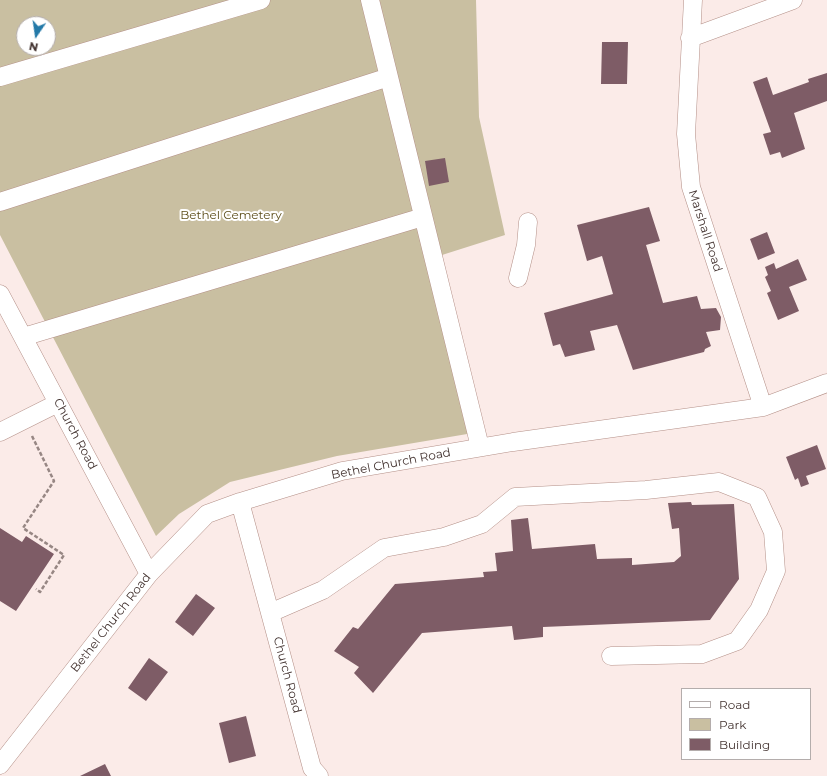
<!DOCTYPE html>
<html>
<head>
<meta charset="utf-8">
<style>
  body { margin:0 }
  #map { position:relative; width:827px; height:776px; overflow:hidden; background:#fbebe8; font-family:Montserrat,sans-serif }
  canvas { display:block }
  .legend { position:absolute; left:681px; top:688px; width:130px; height:72px; box-sizing:border-box; background:#fff; border:1px solid #b4adac; margin:0; padding:5px 7px; list-style:none; font-size:12px; color:#433330 }
  .legend li { display:flex; align-items:center; gap:8px; height:20px }
  .legend b { width:20px; border:1px solid #b4adac }
  .north { position:absolute; left:16px; top:16px; width:40px; height:40px; box-sizing:border-box; background:#fff; border:1px solid #b4adac; border-radius:50%; rotate:193deg; font-size:11px; font-weight:700; line-height:16px; text-align:center; color:#433330 }
  .north::after { content:''; display:block; margin:auto; width:14px; height:18px; background:#2379a8; clip-path:polygon(50% 0,100% 100%,50% 72%,0 100%) }
</style>
</head>
<body>
<div id="map">
<canvas width="827" height="776"></canvas>
<ul class="legend">
<li><b style="height:5px;background:#fff"></b>Road</li>
<li><b style="height:11px;background:#c9bfa1"></b>Park</li>
<li><b style="height:11px;background:#7e5c66"></b>Building</li>
</ul>
<div class="north">N</div>
</div>
<script>
const context = document.querySelector('canvas').getContext('2d');
context.lineJoin = 'round';
function fill(path, color) { context.fillStyle = color; context.fill(path, 'evenodd'); }
function strokePath(path, color, width, dash) { context.strokeStyle = color; context.lineWidth = width; context.lineCap = dash ? 'butt' : 'round'; context.setLineDash(dash || []); context.stroke(path); }
function write(font, color, halo, rows, align = 'center') {
  context.font = font + ' Montserrat,sans-serif'; context.lineWidth = 4; context.setLineDash([]); context.textBaseline = 'middle'; context.strokeStyle = halo; context.fillStyle = color; for (const [text, x, y, turn = 0] of rows) {
    context.save(); context.translate(x, y); context.rotate((+turn || 0) * Math.PI / 180); context.textAlign = isNaN(turn) ? turn : align; if (halo) context.strokeText(text, 0, 0); context.fillText(text, 0, 0); context.restore();
  }
}
const green = new Path2D(`
  M 0,0 L 476,0 L 479,117 L 505,235 L 442,255 L 479,432 L 337,456 L 230,482 L 179,514 L 156,536 L 0,235 ZM 24,24 L 48,24 L 48,48 L 24,48 Z`);
const building = new Path2D(`
  M 602,42 L 628,42 L 627,84 L 601,84 Z
  M 827,73 L 827,101 L 794,113 L 805,149 L 782,158 L 780,152 L 770,155 L 763,134 L 771,132 L 753,82 L 767,77 L 773,95 L 809,82 L 808,79 Z
  M 445,158 L 449,182 L 429,186 L 425,161 Z
  M 649,207 L 660,241 L 646,245 L 663,303 L 697,296 L 701,309 L 716,308 L 721,317 L 720,330 L 706,332 L 711,346 L 705,349 L 704,352 L 633,370 L 617,325 L 590,331 L 595,350 L 565,357 L 560,344 L 553,346 L 544,313 L 613,294 L 602,256 L 587,261 L 577,225 Z
  M 767,232 L 775,253 L 758,260 L 750,239 Z
  M 798,259 L 807,280 L 789,287 L 799,311 L 778,320 L 767,293 L 771,291 L 765,277 L 768,275 L 765,267 L 774,263 L 776,269 Z
  M 817,445 L 826,469 L 806,476 L 809,484 L 801,487 L 798,478 L 795,480 L 786,457 Z
  M 691,502 L 692,505 L 734,504 L 739,579 L 710,620 L 543,627 L 543,637 L 514,640 L 512,626 L 422,633 L 373,693 L 354,673 L 359,667 L 334,651 L 353,627 L 358,629 L 395,584 L 484,577 L 483,572 L 497,571 L 495,553 L 513,551 L 511,520 L 528,518 L 532,549 L 595,544 L 597,559 L 632,558 L 632,565 L 674,562 L 681,556 L 679,528 L 672,529 L 668,503 Z
  M 0,528 L 22,542 L 26,536 L 54,554 L 16,611 L 0,601 Z
  M 196,594 L 215,608 L 193,636 L 175,622 Z
  M 149,658 L 168,672 L 146,701 L 128,688 Z
  M 246,716 L 256,756 L 229,763 L 219,723 Z
  M 105,764 L 111,776 L 80,776 Z`);
const path = new Path2D(`
  M 32,436 L 54,481 L 23,528 L 64,555 L 40,592 L 36,589`);
const minor = new Path2D(`
  M 370,0 L 480,447
  M 693,0 L 686,134 L 691,187 L 763,407
  M 690,38 L 793,0
  M 0,77 L 261,0
  M 0,202 L 389,77
  M 518,278 L 526,245 L 528,222
  M 0,294 L 149,574
  M 23,337 L 423,217
  M 0,432 L 58,403
  M 240,502 L 312,768 L 319,776
  M 270,613 L 323,590 L 384,548 L 444,537 L 482,524 L 515,497 L 646,490 L 719,482 L 757,497 L 773,532 L 776,571 L 759,610 L 737,641 L 702,654 L 611,656
  M 0,765 L 149,574 L 207,514 L 240,502 L 342,471 L 513,442 L 763,407 L 827,383`);
const parkNames = [
  ["Bethel Cemetery",231,215]
];
const streetNames = [
  ["Marshall Road",705,231,72],
  ["Church Road",75,434,62],
  ["Bethel Church Road",391,464,-11],
  ["Bethel Church Road",111,623,-52],
  ["Church Road",287,675,75]
];
fill(green, '#c9bfa1');
fill(building, '#7e5c66');
strokePath(minor, '#b49088', 19);
strokePath(path, '#978784', 2.5, [4, 2]);
strokePath(minor, '#fff', 18);
write('12px', '#5d4e1a', '#fff', parkNames);
write('12px', '#433330', '#fff', streetNames);
</script>
</body>
</html>
